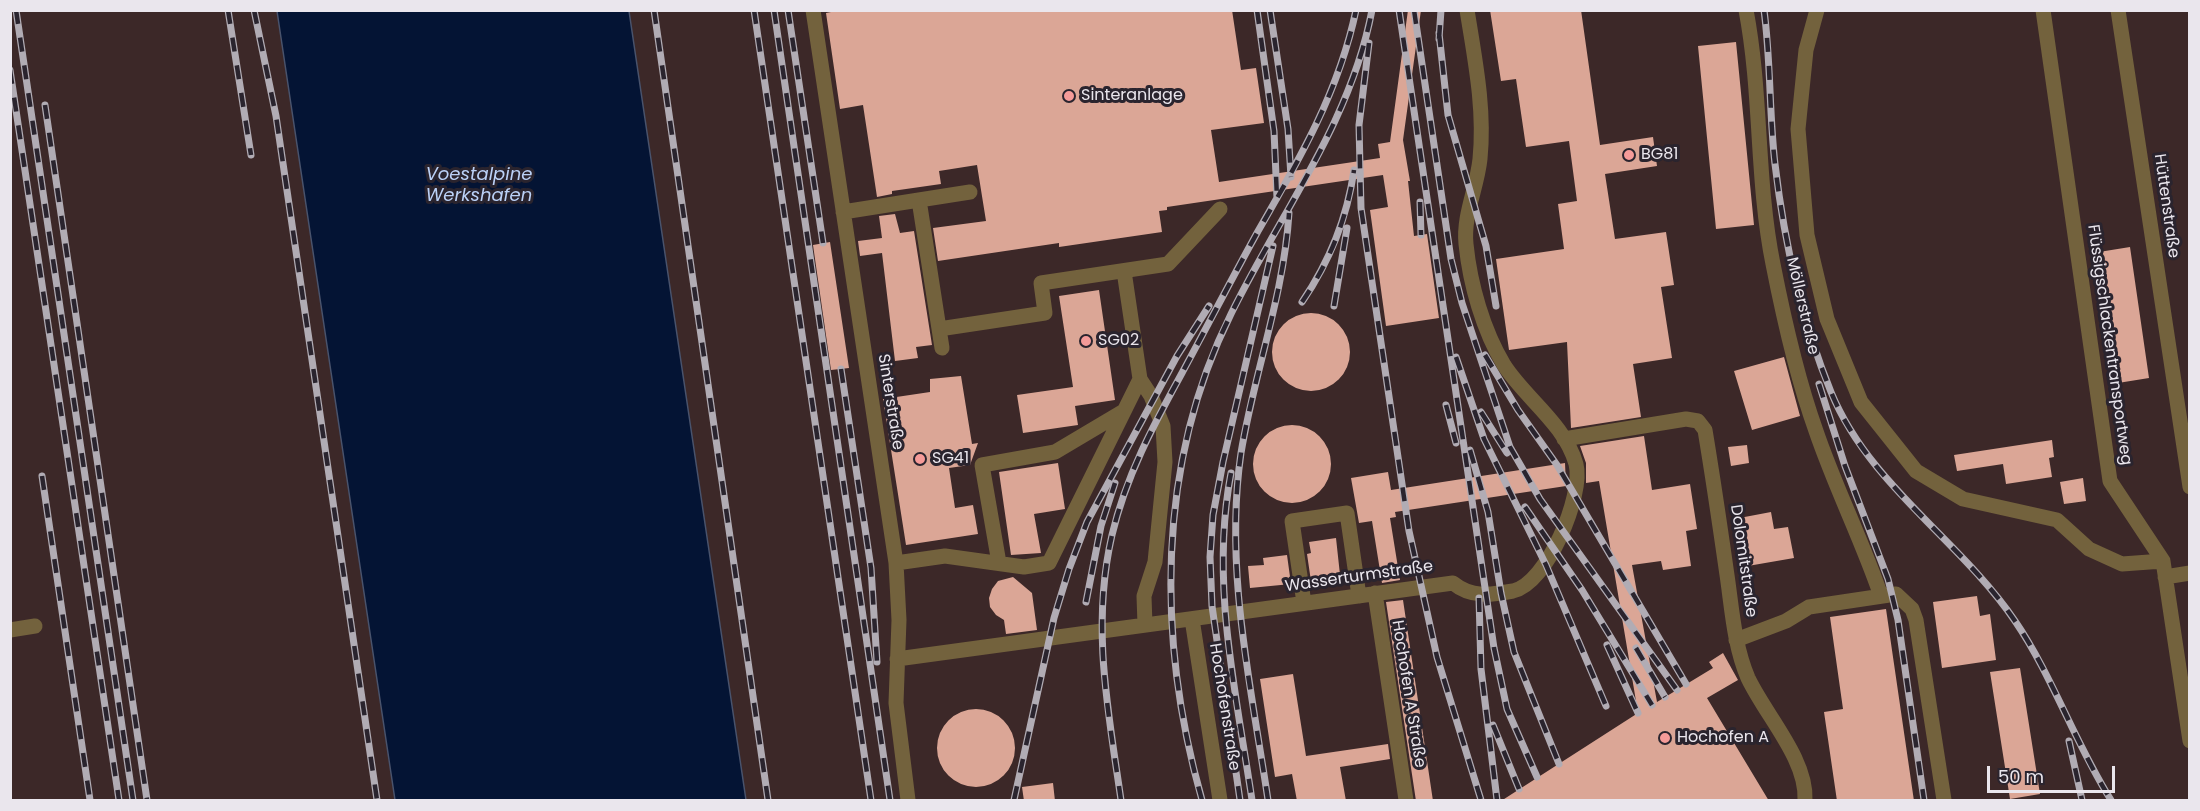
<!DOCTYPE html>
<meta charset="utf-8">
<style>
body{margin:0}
#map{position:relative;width:2200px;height:811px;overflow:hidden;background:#2a242e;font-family:Poppins,sans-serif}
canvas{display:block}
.frame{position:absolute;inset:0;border:12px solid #eae6ed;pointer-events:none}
.scale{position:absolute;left:1987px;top:766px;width:128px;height:27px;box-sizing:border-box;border:3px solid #eae6ed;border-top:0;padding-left:8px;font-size:18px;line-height:21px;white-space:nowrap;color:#eae6ed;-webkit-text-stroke:4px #2a242e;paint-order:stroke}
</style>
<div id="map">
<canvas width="2200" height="811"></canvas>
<div class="frame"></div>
<div class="scale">50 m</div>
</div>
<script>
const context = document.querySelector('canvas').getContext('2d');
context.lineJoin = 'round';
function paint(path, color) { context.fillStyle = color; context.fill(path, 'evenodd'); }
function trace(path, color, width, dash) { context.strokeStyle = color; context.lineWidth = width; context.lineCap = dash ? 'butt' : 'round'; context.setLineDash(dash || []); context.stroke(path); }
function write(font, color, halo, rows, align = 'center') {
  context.font = font + ' Poppins,sans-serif'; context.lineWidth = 6; context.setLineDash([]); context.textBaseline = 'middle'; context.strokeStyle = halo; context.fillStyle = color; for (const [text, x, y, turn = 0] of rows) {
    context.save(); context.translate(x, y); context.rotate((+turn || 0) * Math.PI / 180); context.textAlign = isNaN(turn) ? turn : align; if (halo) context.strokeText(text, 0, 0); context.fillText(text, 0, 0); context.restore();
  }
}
paint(new Path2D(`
 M10,11H2189V800H11Z`), '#3c2828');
const water = new Path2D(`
 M277,11H629L746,800H395Z`);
paint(water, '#041434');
trace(water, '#49536c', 1.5);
paint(new Path2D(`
 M841,10H1232L1241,70L1256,68L1264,123L1211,130L1219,182L1380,158L1378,144L1390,142L1408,10H1421L1403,140L1410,181H1408L1414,236L1427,234L1439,318L1386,326L1370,210L1388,207L1383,175L1167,207V210L1159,211L1162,232L1059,247V243L938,261L933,228L986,221L977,165L939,171L941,184L892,191V194L877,197L863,105L840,109L826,13Z
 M1490,10H1581L1600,145L1653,137L1657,166L1605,174L1615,239L1666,232L1674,285L1661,287L1672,358L1633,364L1641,417L1571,428L1567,342L1509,350L1496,259L1564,249L1558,204L1577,201L1569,141L1526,147L1516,79L1501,81Z
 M1736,42L1754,225L1716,229L1698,46Z
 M895,214L900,233L914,231L932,345L916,347L918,358L895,361L882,253L860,256L858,241L882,238L879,216Z
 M830,242L849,368L831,370L813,245Z
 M2130,247L2149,378L2118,383L2099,252Z
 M1099,290L1115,400L1075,406L1078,425L1023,433L1017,395L1073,387L1059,296Z
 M1272 352a39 39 0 1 1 78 0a39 39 0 1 1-78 0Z
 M1784,357L1800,416L1752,430L1734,371Z
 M961,376L972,444L978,443L970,465L949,468L955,508L973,505L978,534L906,545L883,399L930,392V379Z
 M1253 464a39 39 0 1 1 78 0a39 39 0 1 1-78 0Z
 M1644,436L1652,490L1690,484L1697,529L1686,531L1691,566L1663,570L1661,561L1632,565L1657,702L1713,668L1709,662L1723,653L1738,680L1707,698L1769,801H1501L1638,713L1599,481L1586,483V463L1580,446Z
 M2052,440L2054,457L2049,458L2052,477L2006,484L2003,464L1957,471L1954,455Z
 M1747,445L1749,463L1731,466L1728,447Z
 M1058,463L1065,509L1034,514L1041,553L1011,555L999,472Z
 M1565,463L1566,486L1395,512L1396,517L1390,518L1400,580L1382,583L1372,521L1359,523L1351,478L1388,472L1391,490Z
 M2083,478L2086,501L2064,504L2060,482Z
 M1771,512L1774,529L1788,527L1794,558L1742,567L1734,519Z
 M1336,538L1341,584L1312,588L1307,554L1311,553L1309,542Z
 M1287,555L1291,584L1250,588L1248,566L1264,565L1263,558Z
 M1013,577L1032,593L1037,630L1006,634L1004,620L996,615L990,607L989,598L992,589L998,581Z
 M1977,596L1980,616L1990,614L1996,660L1942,668L1933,602Z
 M1403,600L1433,801H1416L1386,602Z
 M1886,609L1914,801H1837L1824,712L1843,709L1830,617Z
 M2020,668L2040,794L2010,799L1990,672Z
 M1293,674L1306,756L1388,744L1390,759L1340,767L1346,801H1297L1292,774L1275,777L1260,679Z
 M937 748a39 39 0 1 1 78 0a39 39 0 1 1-78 0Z
 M1053,783L1055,801H1024L1022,787Z`), '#dba696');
trace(new Path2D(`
 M813,10L896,563L899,620L896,703L908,800
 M1746,10C1762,94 1756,180 1773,264C1784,320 1797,378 1816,431C1835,487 1862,540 1881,596
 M1817,10L1806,50L1798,129L1807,235L1827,319L1861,402L1916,471L1963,499L2057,520L2089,549L2122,564L2163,561
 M2043,10L2110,481L2163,561L2190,741
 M2118,10L2190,487
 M919,200L970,192
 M843,212L919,200L942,348
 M939,329L1045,313L1041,283L1168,264L1220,209
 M1140,379L1151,396L1163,426L1165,462L1155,562L1144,596L1145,625
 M1564,439L1686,419L1698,421L1705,430C1713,478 1720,526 1727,575C1732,609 1734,645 1748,678C1766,716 1807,759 1805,800
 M896,563L945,556L1024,567L1049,563L1140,379L1124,271
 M999,563L982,465L1055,452L1124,411
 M2165,577L2190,573
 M1375,593L1406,800
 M1304,603L1292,521L1347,513L1359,596
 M1192,619L1220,800
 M10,630L35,626
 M1736,640L1786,621L1809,607L1896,594L1912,609L1916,620L1944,800
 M897,659L1453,583C1471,598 1491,595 1513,591C1547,584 1584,495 1576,464C1565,424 1525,398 1504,365C1483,330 1470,284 1466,244C1463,215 1477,188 1480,159C1485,109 1475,60 1467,10`), '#73623d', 15);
const rail = new Path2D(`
 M16,10L133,800
 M228,10L251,155
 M254,10L276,116L377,800
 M654,10L768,800
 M754,10L871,800
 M774,10L890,800
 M788,10L823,243
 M1257,10L1274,131L1277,198
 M1270,10L1288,129L1291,177
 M1399,10L1494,648L1507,709L1537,777
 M1414,10L1451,259L1462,303L1510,447L1540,499L1677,690
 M1764,10C1771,62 1769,113 1775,164C1784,241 1802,321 1831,392C1869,485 1960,540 2015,621C2052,675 2075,743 2111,800
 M1439,33L1448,115L1486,246L1496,306
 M1439,39L1441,10
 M1369,43L1359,125L1361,208L1409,531L1437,657L1481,800
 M10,70L119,800
 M45,105L147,800
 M1420,202L1421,235
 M1302,302C1330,261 1347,219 1354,170
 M1334,306L1347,228
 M1485,355L1518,410L1557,465L1686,684
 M1456,357L1484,439L1546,565L1606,706
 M841,369L871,568L877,662
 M1819,384L1845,466L1888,579L1898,620L1924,800
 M1446,405L1456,443
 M1481,412L1507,453
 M1470,450L1488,512L1501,593L1514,652L1559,764
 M1231,473C1210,583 1236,692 1252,800
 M42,476L90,800
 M1525,507L1582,590L1652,705
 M1479,598L1481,669L1497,800
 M1086,602L1101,526L1115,483
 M1607,645L1638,713
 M1636,648L1665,697
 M1493,725L1519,789
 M2069,741L2082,800
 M1014,800L1054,618L1069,569L1087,522L1177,356L1209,306
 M1121,800C1108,710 1091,626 1112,535C1126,476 1153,426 1182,373C1207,327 1231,280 1257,233C1298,162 1339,92 1356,10
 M1202,800C1157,641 1156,465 1231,314C1280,214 1351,122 1372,10
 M1240,800L1212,606L1210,557L1213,515L1223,462L1273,246
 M1268,800C1251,686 1224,569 1241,453C1254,373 1284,295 1289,213`);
trace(rail, '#b1acb4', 7);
trace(rail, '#2a242e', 4.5, [14]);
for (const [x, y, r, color] of [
 [1069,96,6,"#f59b99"],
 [1629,155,6,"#f59b99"],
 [1086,341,6,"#f59b99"],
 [920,459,6,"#f59b99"],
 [1665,738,6,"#f59b99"]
]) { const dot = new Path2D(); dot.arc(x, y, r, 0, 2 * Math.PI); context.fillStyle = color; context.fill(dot); trace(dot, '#2a242e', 2); }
write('16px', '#eae6ed', '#2a242e', [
 ["Sinteranlage",1081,96],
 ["BG81",1641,155],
 ["SG02",1098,341],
 ["SG41",932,459],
 ["Hochofen A",1677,738]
], 'left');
write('16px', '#eae6ed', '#2a242e', [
 ["Hüttenstraße",2166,206,82],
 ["Möllerstraße",1802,306,77],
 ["Flüssigschlackentransportweg",2109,345,82],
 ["Sinterstraße",890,402,81],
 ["Dolomitstraße",1743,561,82],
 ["Wasserturmstraße",1359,577,-8],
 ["Hochofen A Straße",1408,694,81],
 ["Hochofenstraße",1224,707,81]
]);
write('italic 18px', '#bbd1f7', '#2a242e', [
 ["Voestalpine",479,175],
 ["Werkshafen",479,196]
]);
</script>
